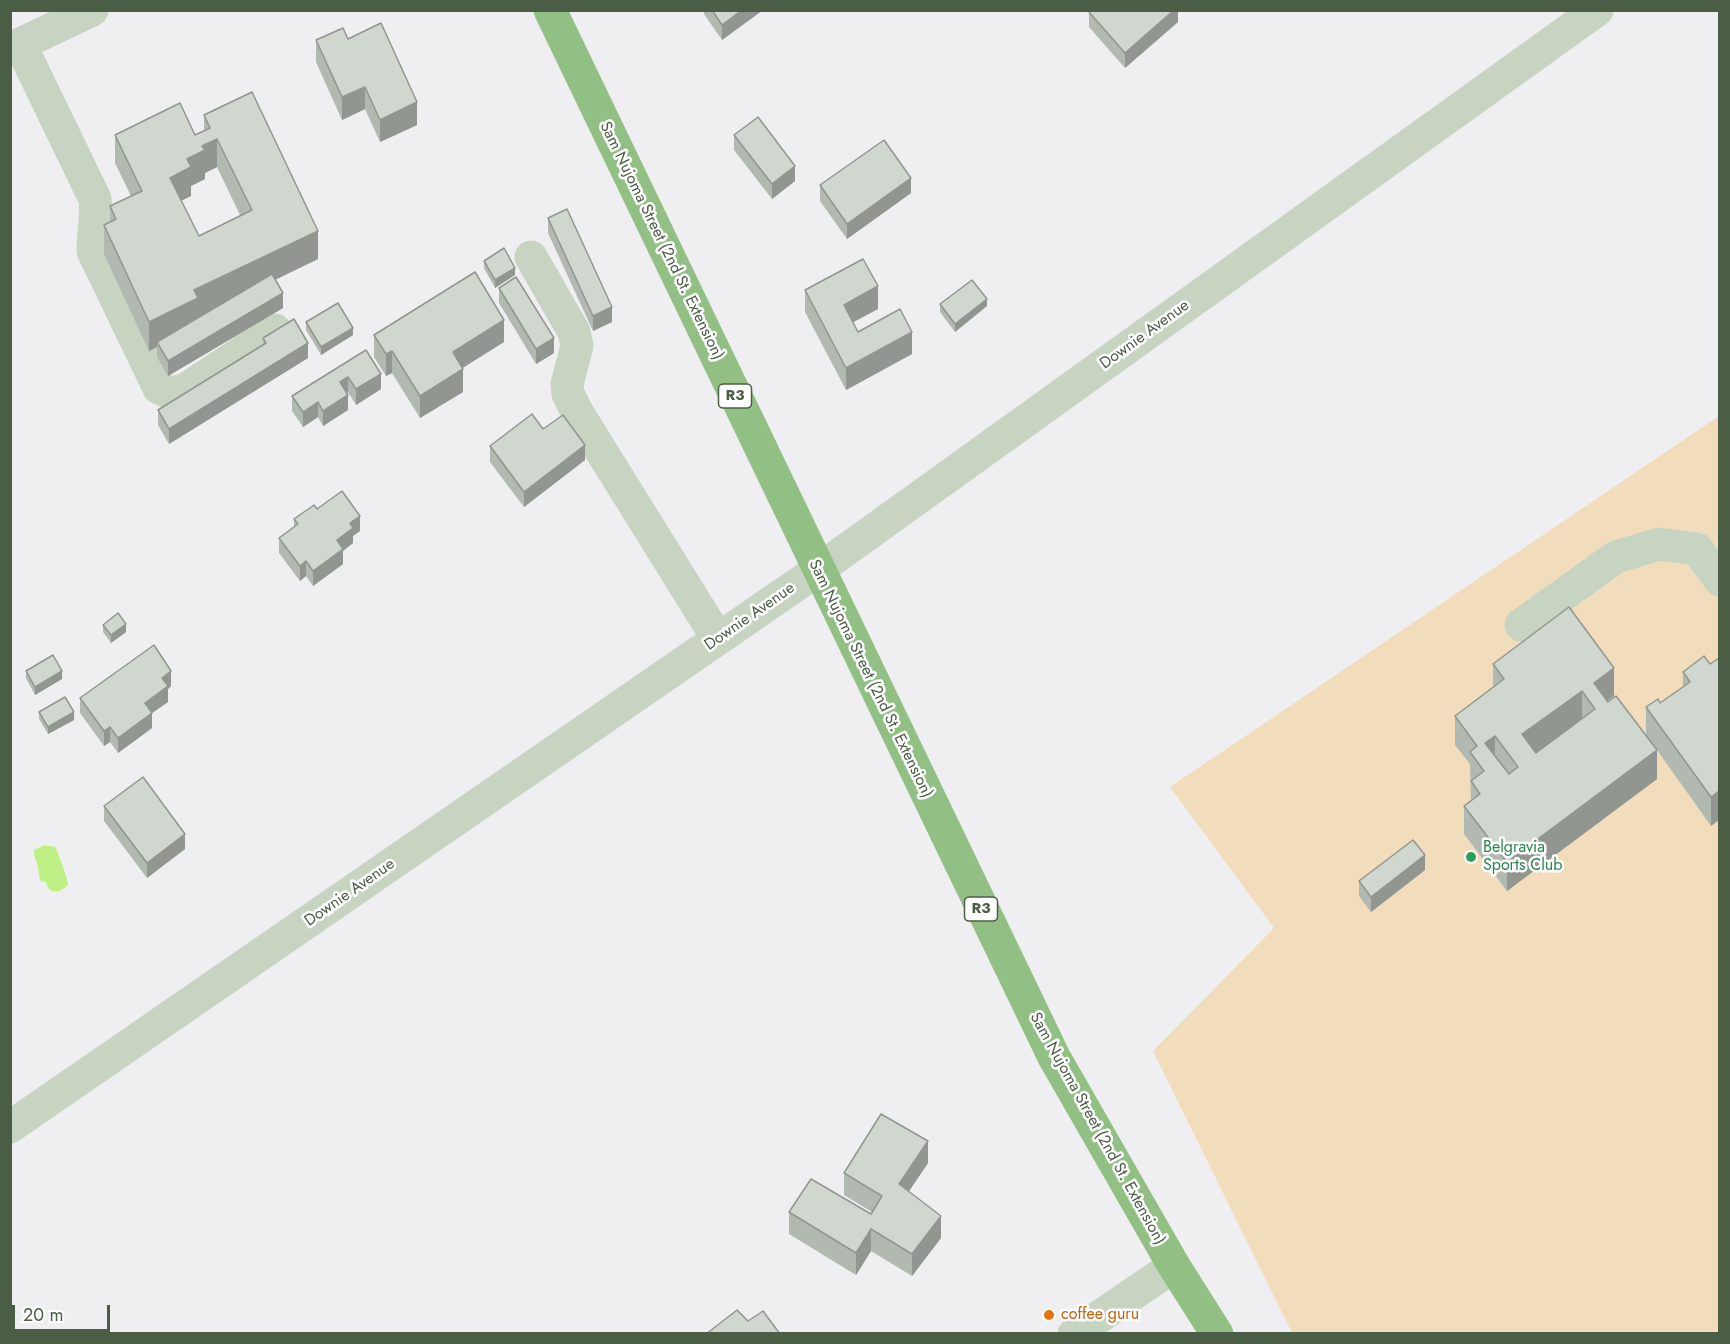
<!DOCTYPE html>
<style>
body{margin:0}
#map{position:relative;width:1730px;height:1344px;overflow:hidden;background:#efeff1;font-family:Jost,sans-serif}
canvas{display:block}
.frame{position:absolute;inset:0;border:12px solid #4c5d46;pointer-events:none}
.scale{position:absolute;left:12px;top:1305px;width:98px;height:27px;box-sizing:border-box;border:3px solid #4c5d46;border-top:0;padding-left:8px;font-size:18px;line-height:21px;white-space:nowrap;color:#4c5d46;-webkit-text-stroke:4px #fff;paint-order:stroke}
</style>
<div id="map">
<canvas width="1730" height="1344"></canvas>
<div class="frame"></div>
<div class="scale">20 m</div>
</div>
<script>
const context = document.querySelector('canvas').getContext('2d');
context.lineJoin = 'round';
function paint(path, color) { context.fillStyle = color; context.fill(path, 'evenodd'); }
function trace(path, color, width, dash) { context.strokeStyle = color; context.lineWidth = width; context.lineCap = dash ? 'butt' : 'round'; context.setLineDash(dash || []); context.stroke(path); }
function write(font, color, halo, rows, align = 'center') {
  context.font = font + ' Jost,sans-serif'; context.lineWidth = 5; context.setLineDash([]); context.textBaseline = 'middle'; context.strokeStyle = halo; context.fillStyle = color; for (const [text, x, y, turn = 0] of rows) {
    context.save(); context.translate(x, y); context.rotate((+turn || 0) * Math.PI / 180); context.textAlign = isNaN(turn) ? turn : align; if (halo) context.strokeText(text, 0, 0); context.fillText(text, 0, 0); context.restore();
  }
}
paint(new Path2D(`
 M1719,416V1333H1292L1153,1051L1274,928L1170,787Z`), '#f1ddbb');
paint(new Path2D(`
 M44,845L55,847C58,852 68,879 68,885C60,893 49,896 46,882L41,881C38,875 39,873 38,867C37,860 34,861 34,850Z`), '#bff086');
trace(new Path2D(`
 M20,44L95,199C97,216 93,233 93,251L159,388L171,393L185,390L275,330
 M10,49L92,10
 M531,257L574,332L577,346L567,384L568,394L577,412L718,639
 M1521,625L1616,557L1659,544L1697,549L1720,580
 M10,1127L818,570L1597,10
 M1074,1334L1174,1266`), '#c7d4c2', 33);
trace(new Path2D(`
 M550,10L1054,1057L1174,1266L1217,1334`), '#92c084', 33);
paint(new Path2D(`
 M704,10H763L722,40L704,14Z
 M1178,10V22L1125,68L1089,27V12Z
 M348,39L417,125L380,142L365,109L342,120L316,62V40Z
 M204,115L318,259L275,280L283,308L168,376L157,357V347L149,351L104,254V225L110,222V206L131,196L115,163V135H195L204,131ZM217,167L240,215L199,236L181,201L191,196V186L205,179V173Z
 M734,135L795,181L772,199L734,150Z
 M820,185L911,193L847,239L820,201Z
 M548,218L612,322L593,331L548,233Z
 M484,261L515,275L495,288L484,268Z
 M499,288L554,353L536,364L499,303Z
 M805,290L878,309L853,322L858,332L912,354L846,390L805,312Z
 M940,304L987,306L955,332L940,312Z
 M306,322L353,335L321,355L306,330Z
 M374,335L504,342L462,368L463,392L420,418L392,373L386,376L374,357Z
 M263,338L308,358L169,444L158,425V410L263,345Z
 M366,350L381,389L356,405L348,392L347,393L348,410L323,426L318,417L303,427L292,411V396Z
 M543,429L585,460L524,507L490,462V446Z
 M317,509L360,531L353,536V543L343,551V564L313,586L306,576L300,581L279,553V538L294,527V519Z
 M103,625L126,632L111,643L103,632Z
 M1719,658L1711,826L1657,750V779L1507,891L1464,834V806L1471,801L1470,764L1455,745V716L1493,687V664L1614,696L1608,701L1646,736V707L1660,703L1683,687V672L1710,664Z
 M26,671L62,679L35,695L26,678Z
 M171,686L168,689V702L152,713V728L118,753L110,742L104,746L80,713V698Z
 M39,712L74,720L48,734L39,719Z
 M104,806L185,849L147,878L104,821Z
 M1425,870L1371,912L1359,896V881Z
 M928,1163L909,1191L941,1238L912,1276L871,1251L856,1275L789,1234V1212L871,1214L872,1212L844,1195V1173Z`), '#b2b9b1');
paint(new Path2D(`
 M742,10H763L722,40V25Z
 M1174,10H1178V22L1125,68V53Z
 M365,87V109L342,120V97Z
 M417,102V125L380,142V120Z
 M217,139V167L205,173V179L191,186V196L170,206V178L187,159L202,146Z
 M795,166V181L772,199V184Z
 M911,178V193L847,239V224Z
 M318,231V259L198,317V327L157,342V347L149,351V322L194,290Z
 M515,268V275L495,288V280Z
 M878,286V309L844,327V305Z
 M283,293V308L168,376V361Z
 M987,299V306L955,332V324Z
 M612,307V322L593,331V316Z
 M504,320V342L453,374V352Z
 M353,328V335L321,355V347Z
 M912,332V354L846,390V368Z
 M554,338V353L536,364V349Z
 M308,343V358L169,444V429Z
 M392,351V373L386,376V354Z
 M463,369V392L420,418V396Z
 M381,374V389L356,405V389Z
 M348,377V392L340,397V382Z
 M348,395V410L323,426V411Z
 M318,402V417L303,427V412Z
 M585,445V460L524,507V492Z
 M360,516V531L353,536V543L343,551V564L313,586V571L350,523Z
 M306,561V576L300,581V566Z
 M126,624V632L111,643V635Z
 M1614,668V696L1595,710L1594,683Z
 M62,671V679L35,695V687Z
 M171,671V686L168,689V702L145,718V703L162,678Z
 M1582,691V719L1522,763V734Z
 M74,712V720L48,734V727Z
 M152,713V728L118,753V738Z
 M110,727V742L104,746V731Z
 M1495,736V765L1485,743Z
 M1657,750V779L1507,891V862Z
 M1719,791V820L1711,826V797Z
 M185,834V849L147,878V863Z
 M1425,855V870L1371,912V897Z
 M928,1141V1163L899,1206V1184Z
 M941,1216V1238L912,1276V1254Z
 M871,1229V1251L856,1275V1253Z`), '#919690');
const building = new Path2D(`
 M712,10H742L722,25Z
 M1091,10H1174L1125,53L1089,12Z
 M381,23L417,102L380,120L365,87L342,97L316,40L343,28L348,39Z
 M252,92L318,231L194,290L198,298L149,322L104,225L116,219L110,206L142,191L115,135L180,103L195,135L210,128L204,115ZM217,139L252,210L199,236L170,178L191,167L187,159L205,150L202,146Z
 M758,117L795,166L772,184L734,135Z
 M884,140L911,178L847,224L820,185Z
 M567,209L612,307L593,316L548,218Z
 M504,248L515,268L495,280L484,261Z
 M863,259L878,286L844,305L858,332L900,309L912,332L846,368L805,290Z
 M475,272L504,320L453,352L463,369L420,396L392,351L386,354L374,335Z
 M272,274L283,293L168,361L157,342Z
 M516,277L554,338L536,349L499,288Z
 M972,280L987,299L955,324L940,304Z
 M338,303L353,328L321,347L306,322Z
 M294,319L308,343L169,429L158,410L266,343L263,338Z
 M366,350L381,374L356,389L348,377L340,382L348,395L323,411L318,402L303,412L292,396Z
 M532,414L543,429L563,415L585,445L524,492L490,446Z
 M342,491L360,516L350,523L353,528L337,540L343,549L313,571L306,561L300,566L279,538L298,524L294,519L314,505L317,509Z
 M1569,607L1614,668L1594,683L1608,702L1616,696L1657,750L1507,862L1464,806L1480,794L1471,781L1484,771L1470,752L1477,746L1455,716L1504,679L1493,664ZM1582,691L1595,709L1536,753L1522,734ZM1495,736L1518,767L1509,774L1485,743Z
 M118,613L126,624L111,635L103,625Z
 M154,645L171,671L162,678L168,686L145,703L152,713L118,738L110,727L104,731L80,698Z
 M53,655L62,671L35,687L26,671Z
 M1704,656L1710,664L1719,658V791L1711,797L1646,707L1658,699L1660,703L1690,682L1683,672Z
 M65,697L74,712L48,727L39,712Z
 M143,777L185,834L147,863L104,806Z
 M1413,840L1425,855L1371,897L1359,881Z
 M881,1114L928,1141L899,1184L941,1216L912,1254L871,1229L856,1253L789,1212L811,1179L871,1214L882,1196L844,1173Z
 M737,1310L748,1321L763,1311L780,1334H706Z`);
paint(building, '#cfd7ce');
trace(building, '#919690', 1.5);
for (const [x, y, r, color] of [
 [1471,857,6,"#2e9e5b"],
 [1049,1315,6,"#e8710a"]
]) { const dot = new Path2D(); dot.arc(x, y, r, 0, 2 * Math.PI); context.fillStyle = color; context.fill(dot); trace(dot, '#fff', 2); }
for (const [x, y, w] of [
 [735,396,33],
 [981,909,33]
]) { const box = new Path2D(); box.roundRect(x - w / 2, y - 12, w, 24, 4.5); context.fillStyle = '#fff'; context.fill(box); trace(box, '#4c5d46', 1.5); }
write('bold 15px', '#4c5d46', null, [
 ["R3",735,396],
 ["R3",981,909]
]);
write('16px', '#4c5d46', '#fff', [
 ["Sam Nujoma Street (2nd St. Extension)",661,241,64],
 ["Downie Avenue",1145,335,-36],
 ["Downie Avenue",750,617,-35],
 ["Sam Nujoma Street (2nd St. Extension)",870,679,64],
 ["Downie Avenue",350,893,-35],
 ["Sam Nujoma Street (2nd St. Extension)",1097,1129,61]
]);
write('16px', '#27864d', '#fff', [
 ["Belgravia",1483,848],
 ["Sports Club",1483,866]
], 'left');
write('16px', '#c56008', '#fff', [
 ["coffee guru",1061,1315]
], 'left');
</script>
